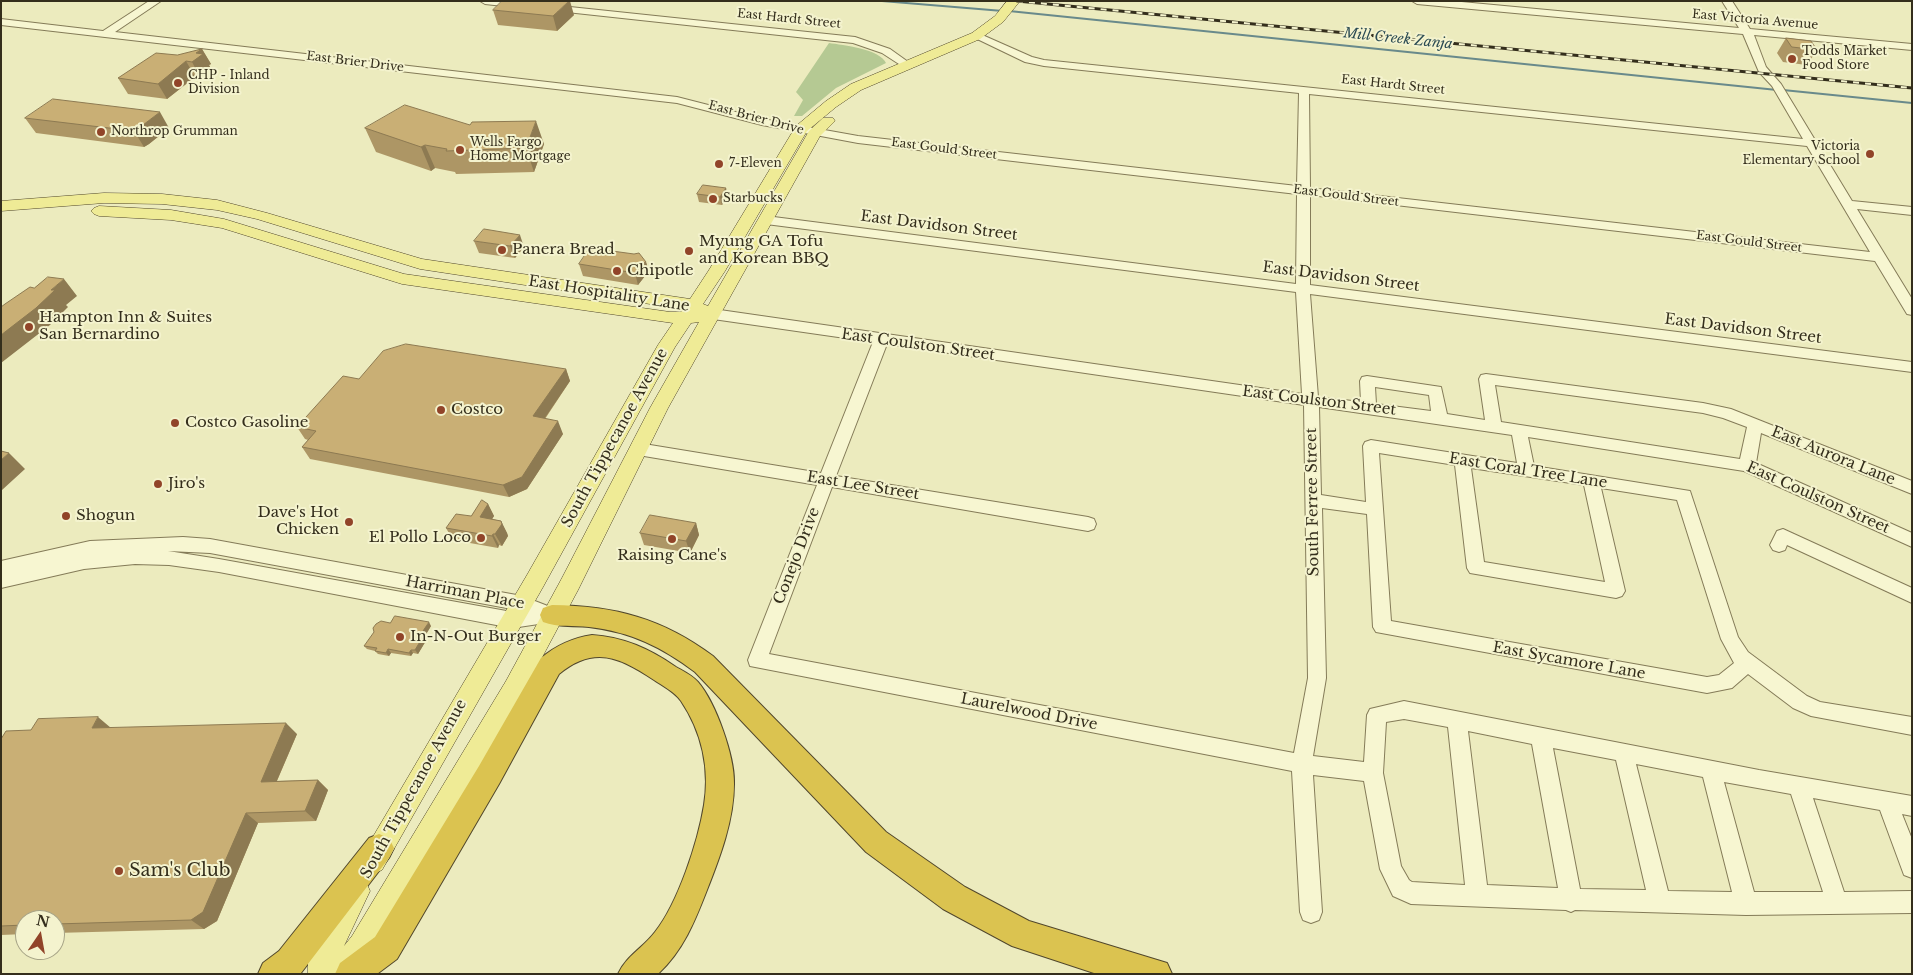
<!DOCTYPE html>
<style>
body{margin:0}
#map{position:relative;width:1913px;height:975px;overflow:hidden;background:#ecebbe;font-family:"Libre Baskerville",serif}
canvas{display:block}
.frame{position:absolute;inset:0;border:2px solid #342e1c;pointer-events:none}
.north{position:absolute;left:15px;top:910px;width:50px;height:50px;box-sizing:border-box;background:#f4f3ce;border:1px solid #a7a487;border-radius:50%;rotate:12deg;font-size:14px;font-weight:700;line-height:20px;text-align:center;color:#342e1c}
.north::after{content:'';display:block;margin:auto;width:18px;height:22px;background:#914429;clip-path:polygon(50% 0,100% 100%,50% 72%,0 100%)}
</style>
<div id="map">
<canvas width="1913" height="975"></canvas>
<div class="frame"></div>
<div class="north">N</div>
</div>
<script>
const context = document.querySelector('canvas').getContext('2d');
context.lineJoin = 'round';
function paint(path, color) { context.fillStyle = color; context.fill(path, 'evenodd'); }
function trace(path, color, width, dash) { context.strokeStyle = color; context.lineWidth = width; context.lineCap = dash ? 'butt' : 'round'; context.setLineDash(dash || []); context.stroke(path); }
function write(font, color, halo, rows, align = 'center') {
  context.font = font + ' "Libre Baskerville",serif'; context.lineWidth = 4; context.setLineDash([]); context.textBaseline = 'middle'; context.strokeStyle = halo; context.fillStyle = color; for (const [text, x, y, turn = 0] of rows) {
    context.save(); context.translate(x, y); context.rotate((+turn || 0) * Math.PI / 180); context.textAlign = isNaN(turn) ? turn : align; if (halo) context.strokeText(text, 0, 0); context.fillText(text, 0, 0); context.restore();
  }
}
paint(new Path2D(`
 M829,43C843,45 880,49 886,63L836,88L802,116H794L803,100L796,92Z`), '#b5c993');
trace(new Path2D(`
 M882,1L1003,11
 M1009,11L1777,90
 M1783,90L1912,103`), '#698a8b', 2);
const minor = new Path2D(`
 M149,1H161L115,32L677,97L763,119L858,136L1297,186L1299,93L1044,66L1025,62L971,36L972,34H980L1032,57L1044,60L1803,139L1772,86L1759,72L1743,34L1417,4L1412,1H1451L1739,28L1722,1H1732L1750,29L1912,44V50L1754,35L1766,67L1781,84L1852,201L1912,207V215L1857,209L1912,299V315L1907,314L1875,261L1310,195V285L1912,362V372L1310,294L1318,397L1361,402L1360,381L1362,377L1367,376L1441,387L1447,414L1485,420L1479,379L1481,375L1486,374L1703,403L1731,409L1912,481V494L1761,433L1756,463L1912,533V547L1744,471L1528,437L1534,466L1690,491L1738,637L1748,652L1807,696L1820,702L1912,717V735L1811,716L1793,708L1748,674L1732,688L1707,693L1376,632L1373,627L1367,514L1322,508L1326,678L1313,756L1364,762L1367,715L1370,709L1404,701L1759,770L1912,796V816L1902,814L1912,839V878L1904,875L1880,810L1813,798L1844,892L1912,891V913L1746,915L1575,910L1571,912L1566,910L1411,904L1393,896L1380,869L1364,781L1313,775L1322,912L1319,920L1311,923L1303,920L1300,912L1292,771L750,666L748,660L817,485L638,455L632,453L630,449L632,445L638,443L821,473L873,342L713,319L708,317L706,314L708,311L713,309L1302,394L1296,292L766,224L762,223L760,220L762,217L766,216L1296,284L1297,194L858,143L762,125L677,103L1,25V19L103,31ZM1309,94L1807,146L1870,252L1310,188ZM887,344L1304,405L1308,678L1294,753L769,654L832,487L1088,531L1094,529L1096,524L1094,519L1088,517L836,476ZM1495,385L1703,413L1723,418L1747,427L1740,459L1501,422ZM1375,387L1429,395L1431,411L1376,404ZM1319,407L1512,435L1517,463L1371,440L1365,442L1363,446L1366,502L1321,495ZM1379,453L1455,465L1467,568L1470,573L1616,598L1622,596L1625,591L1601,488L1677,500L1721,639L1734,663L1719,675L1707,677L1391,621ZM1471,468L1584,485L1605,582L1484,562ZM1404,719L1448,727L1465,885L1412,882L1409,880L1401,866L1383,773L1386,722ZM1468,731L1532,744L1558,888L1487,885ZM1553,748L1616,760L1646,890L1580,889ZM1636,764L1703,777L1732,892L1668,891ZM1724,782L1791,794L1823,892H1754Z
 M480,1L525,3L527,5L522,8L485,4Z
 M551,5L855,37L890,49L911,64L910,66H902L882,53L853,43L548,10V6Z
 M1783,529L1912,588V603L1787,545L1785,550L1779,552L1773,550L1770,545L1777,531Z
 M183,537L210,539L522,596L558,610L561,615L558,620L552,622L512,628L219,572L169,565L135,564L84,569L1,588V561L90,541ZM168,551L210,553L523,611L512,612L219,559Z`);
const major = new Path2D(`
 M1007,1H1020L1003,22L980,39L861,90L836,107L807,131L725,271L703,304L708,306L809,131L823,118H833L835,121L820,136L668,408L578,590L522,695L372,956L356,974H308V960L312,950L348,882L357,878L366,882L370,891L344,946L352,936L506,681L562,578L650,408L699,322L691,323L675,347L543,587L382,870L373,874L364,870L360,861L364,852L527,575L658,345L673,323L402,284L222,228L171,220L99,216L94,214L91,211L94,208L99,206L171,210L224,219L404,274L670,312H681L683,309L420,269L257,219L217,210L162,204L104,203L1,211V201L104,193L162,194L217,200L267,213L422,259L690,299L709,270L796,126L826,101L851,84L972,33L995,16Z`);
const highway = new Path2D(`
 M552,605C615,606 662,618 713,656L886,832L965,887L1029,921L1167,963L1172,974H1097L1012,946L943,909L866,852L695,672C662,647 631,632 589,627C574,625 558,628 543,622L540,615L543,608Z
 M592,635C624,637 650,649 676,667C683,671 692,675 698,682C716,703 735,757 734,784C734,820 720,857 707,890C695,921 683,951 658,974H618C626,956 644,947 655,932C678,903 698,842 704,805C710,769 702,732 681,701C675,692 663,686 654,680C620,657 594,645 559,674L499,784L397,959L377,974H335L340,963L375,937L479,766L541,658C557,645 572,638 592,635Z
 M379,834L389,838L394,848L389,858L301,973L258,974L263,963L279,951L369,838Z`);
trace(minor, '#847b58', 2);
trace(major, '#51472c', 1);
trace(highway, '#51472c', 2);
paint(minor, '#f7f6d1');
paint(major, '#efeb96');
paint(highway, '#dbc350');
const rail = new Path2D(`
 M1017,1L1912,88`);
trace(rail, '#342e1c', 3);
trace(rail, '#f4f3ce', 2, [6]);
paint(new Path2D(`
 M493,10L574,15L557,31L498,25Z
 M1786,38L1817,50L1807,65L1783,62L1777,53Z
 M202,49L211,64L209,65L211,69L200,77H195L167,99L128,94L118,78Z
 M25,118L169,128L149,144L144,147L36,133Z
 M470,125L544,144L534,172L456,174L455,172L435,168L431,171L376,152L365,128Z
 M726,188L727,196L722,205L699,202L697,194Z
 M474,241L524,247L515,258L479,253Z
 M646,262L650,275L645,276L638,285L583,276L579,264Z
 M566,369L570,381L545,419L563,434L527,489L509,497L310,459L302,447L308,440L305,439L297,427L359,379Z
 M488,504L494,516L492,519L501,521L507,533L508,536L502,546L499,545L498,548L453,540L446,528L471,516Z
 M696,523L699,535L690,553L644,545L640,533Z
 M390,623L431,626L425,636L427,639L418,654L413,653L411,656L391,653L389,656L378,654L375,651L367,649L364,646Z
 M111,728L297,734L277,781L318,780L328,790L316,821L258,823L217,921L204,929L55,933V920H25V934L1,935V739Z`), '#ad9665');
paint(new Path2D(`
 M569,1H570L574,15L557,31L553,16Z
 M202,49L211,64L209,65L211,69L200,77L192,62L196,53Z
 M186,61L195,77L167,99L158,84Z
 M160,112L169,128L149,144L144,147L134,131Z
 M536,121L544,144L534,172L526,148Z
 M425,145L435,168L431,171L421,147Z
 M726,188L727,196L722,205L720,197Z
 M520,235L524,247L515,258L510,246Z
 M646,262L650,275L645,276L638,285L635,273L641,264Z
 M64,279L77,296L66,305L68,307L50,325L1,363V335L51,290Z
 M566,369L570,381L538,428L533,416Z
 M558,421L563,434L527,489L509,497L503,485Z
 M9,453L25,469L2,490L1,460Z
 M488,504L494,516L486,529L480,517Z
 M501,521L507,533L508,536L502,546L495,534Z
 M696,523L699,535L690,553L686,541Z
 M493,534L499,545L498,548L492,536Z
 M429,622L431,626L425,636L427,639L418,654L415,650L421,634Z
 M388,649L391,653L389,656L386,653Z
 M411,650L413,653L411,656L409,653Z
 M98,717L111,728H92Z
 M286,723L297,734L272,792L261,782Z
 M318,780L328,790L316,821L305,811Z
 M246,813L258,823L217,921L204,929L191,920Z`), '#8d7a52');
const building = new Path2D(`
 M502,1H569L553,16L493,10Z
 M1786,38L1811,41L1817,50L1792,47Z
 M202,49L196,53L203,54L192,62L186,61L158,84L118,78L156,53L177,55Z
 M53,99L160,112L139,128L134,131L25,118Z
 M405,105L470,125L472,122L536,121L526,148L446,151L447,149L425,145L421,147L365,128Z
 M703,185L726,188L720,197L697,194Z
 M484,229L520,235L510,246L474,241Z
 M590,248L634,254L639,253L646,262L641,264L635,273L579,264Z
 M48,277L64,279L51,290H55L36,308L1,335V307L5,304L30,287L34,288Z
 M406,344L566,369L533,416L558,421L522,477L503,485L302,447L316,431L297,427L343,376L359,379L383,351Z
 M1,451L9,453L1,460Z
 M482,500L488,504L480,517L501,521L502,524L495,534H493L492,536L446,528L456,514L471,516Z
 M650,515L696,523L686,541L640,533Z
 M395,616L429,622L421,634L424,635L415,650H411L409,653L388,649L386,653L375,651L377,648L364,646L374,632L373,628L376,624L381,621L390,623Z
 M98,717L92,728L286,723L261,782L318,780L305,811L246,813L203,912L191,920L55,924V920H25V925L1,926V739L6,731L31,730L38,719Z`);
paint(building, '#c9af75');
trace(building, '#8d7a52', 1);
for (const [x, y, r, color] of [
 [1792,59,5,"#914429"],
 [178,83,5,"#914429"],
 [101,132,5,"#914429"],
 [460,150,5,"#914429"],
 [1870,154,5,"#914429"],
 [719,164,5,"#914429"],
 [713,199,5,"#914429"],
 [502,250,5,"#914429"],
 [689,251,5,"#914429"],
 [617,271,5,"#914429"],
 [29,327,5,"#914429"],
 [441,410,5,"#914429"],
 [175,423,5,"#914429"],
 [158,484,5,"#914429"],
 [66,516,5,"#914429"],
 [349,522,5,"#914429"],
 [481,538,5,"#914429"],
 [672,539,5,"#914429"],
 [400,637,5,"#914429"],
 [119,871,5,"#914429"]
]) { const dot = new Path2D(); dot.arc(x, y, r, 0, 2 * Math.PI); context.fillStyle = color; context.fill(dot); trace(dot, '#f4f3ce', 2); }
write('12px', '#342e1c', '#f4f3ce', [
 ["East Hardt Street",789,19,6],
 ["East Victoria Avenue",1755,20,5],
 ["East Brier Drive",355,62,7],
 ["East Hardt Street",1393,85,6],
 ["East Brier Drive",756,118,15],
 ["East Gould Street",944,149,7],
 ["East Gould Street",1346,196,7],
 ["East Gould Street",1749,242,7]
]);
write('12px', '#342e1c', '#f4f3ce', [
 ["Todds Market",1802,52],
 ["Food Store",1802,66],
 ["CHP - Inland",188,76],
 ["Division",188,90],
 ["Northrop Grumman",111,132],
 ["Wells Fargo",470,143],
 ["Home Mortgage",470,157],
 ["Victoria",1860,147,"right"],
 ["Elementary School",1860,161,"right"],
 ["7-Eleven",729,164],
 ["Starbucks",723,199]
], 'left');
write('italic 14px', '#2b4b53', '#f4f3ce', [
 ["Mill Creek Zanja",1398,39,6]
]);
write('15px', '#342e1c', '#f4f3ce', [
 ["East Davidson Street",939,226,7],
 ["East Davidson Street",1341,277,7],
 ["East Hospitality Lane",609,294,9],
 ["East Davidson Street",1743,329,7],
 ["East Coulston Street",918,345,8],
 ["East Coulston Street",1319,401,7],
 ["South Tippecanoe Avenue",615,438,-61],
 ["East Aurora Lane",1833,456,22],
 ["East Coral Tree Lane",1528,471,9],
 ["East Lee Street",863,486,9],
 ["East Coulston Street",1818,498,24],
 ["South Ferree Street",1313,502,-91],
 ["Conejo Drive",797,556,-69],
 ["Harriman Place",465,593,11],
 ["East Sycamore Lane",1569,661,10],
 ["Laurelwood Drive",1029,712,11],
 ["South Tippecanoe Avenue",414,789,-61]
]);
write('15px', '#342e1c', '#f4f3ce', [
 ["Myung GA Tofu",699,242],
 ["and Korean BBQ",699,259],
 ["Panera Bread",512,250],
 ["Chipotle",627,271],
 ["Hampton Inn & Suites",39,318],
 ["San Bernardino",39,335],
 ["Costco",451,410],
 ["Costco Gasoline",185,423],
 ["Jiro's",168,484],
 ["Dave's Hot",339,513,"right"],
 ["Chicken",339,530,"right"],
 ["Shogun",76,516],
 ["El Pollo Loco",471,538,"right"],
 ["Raising Cane's",672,556,"center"],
 ["In-N-Out Burger",410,637]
], 'left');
write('18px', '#342e1c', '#f4f3ce', [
 ["Sam's Club",129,871]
], 'left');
</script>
